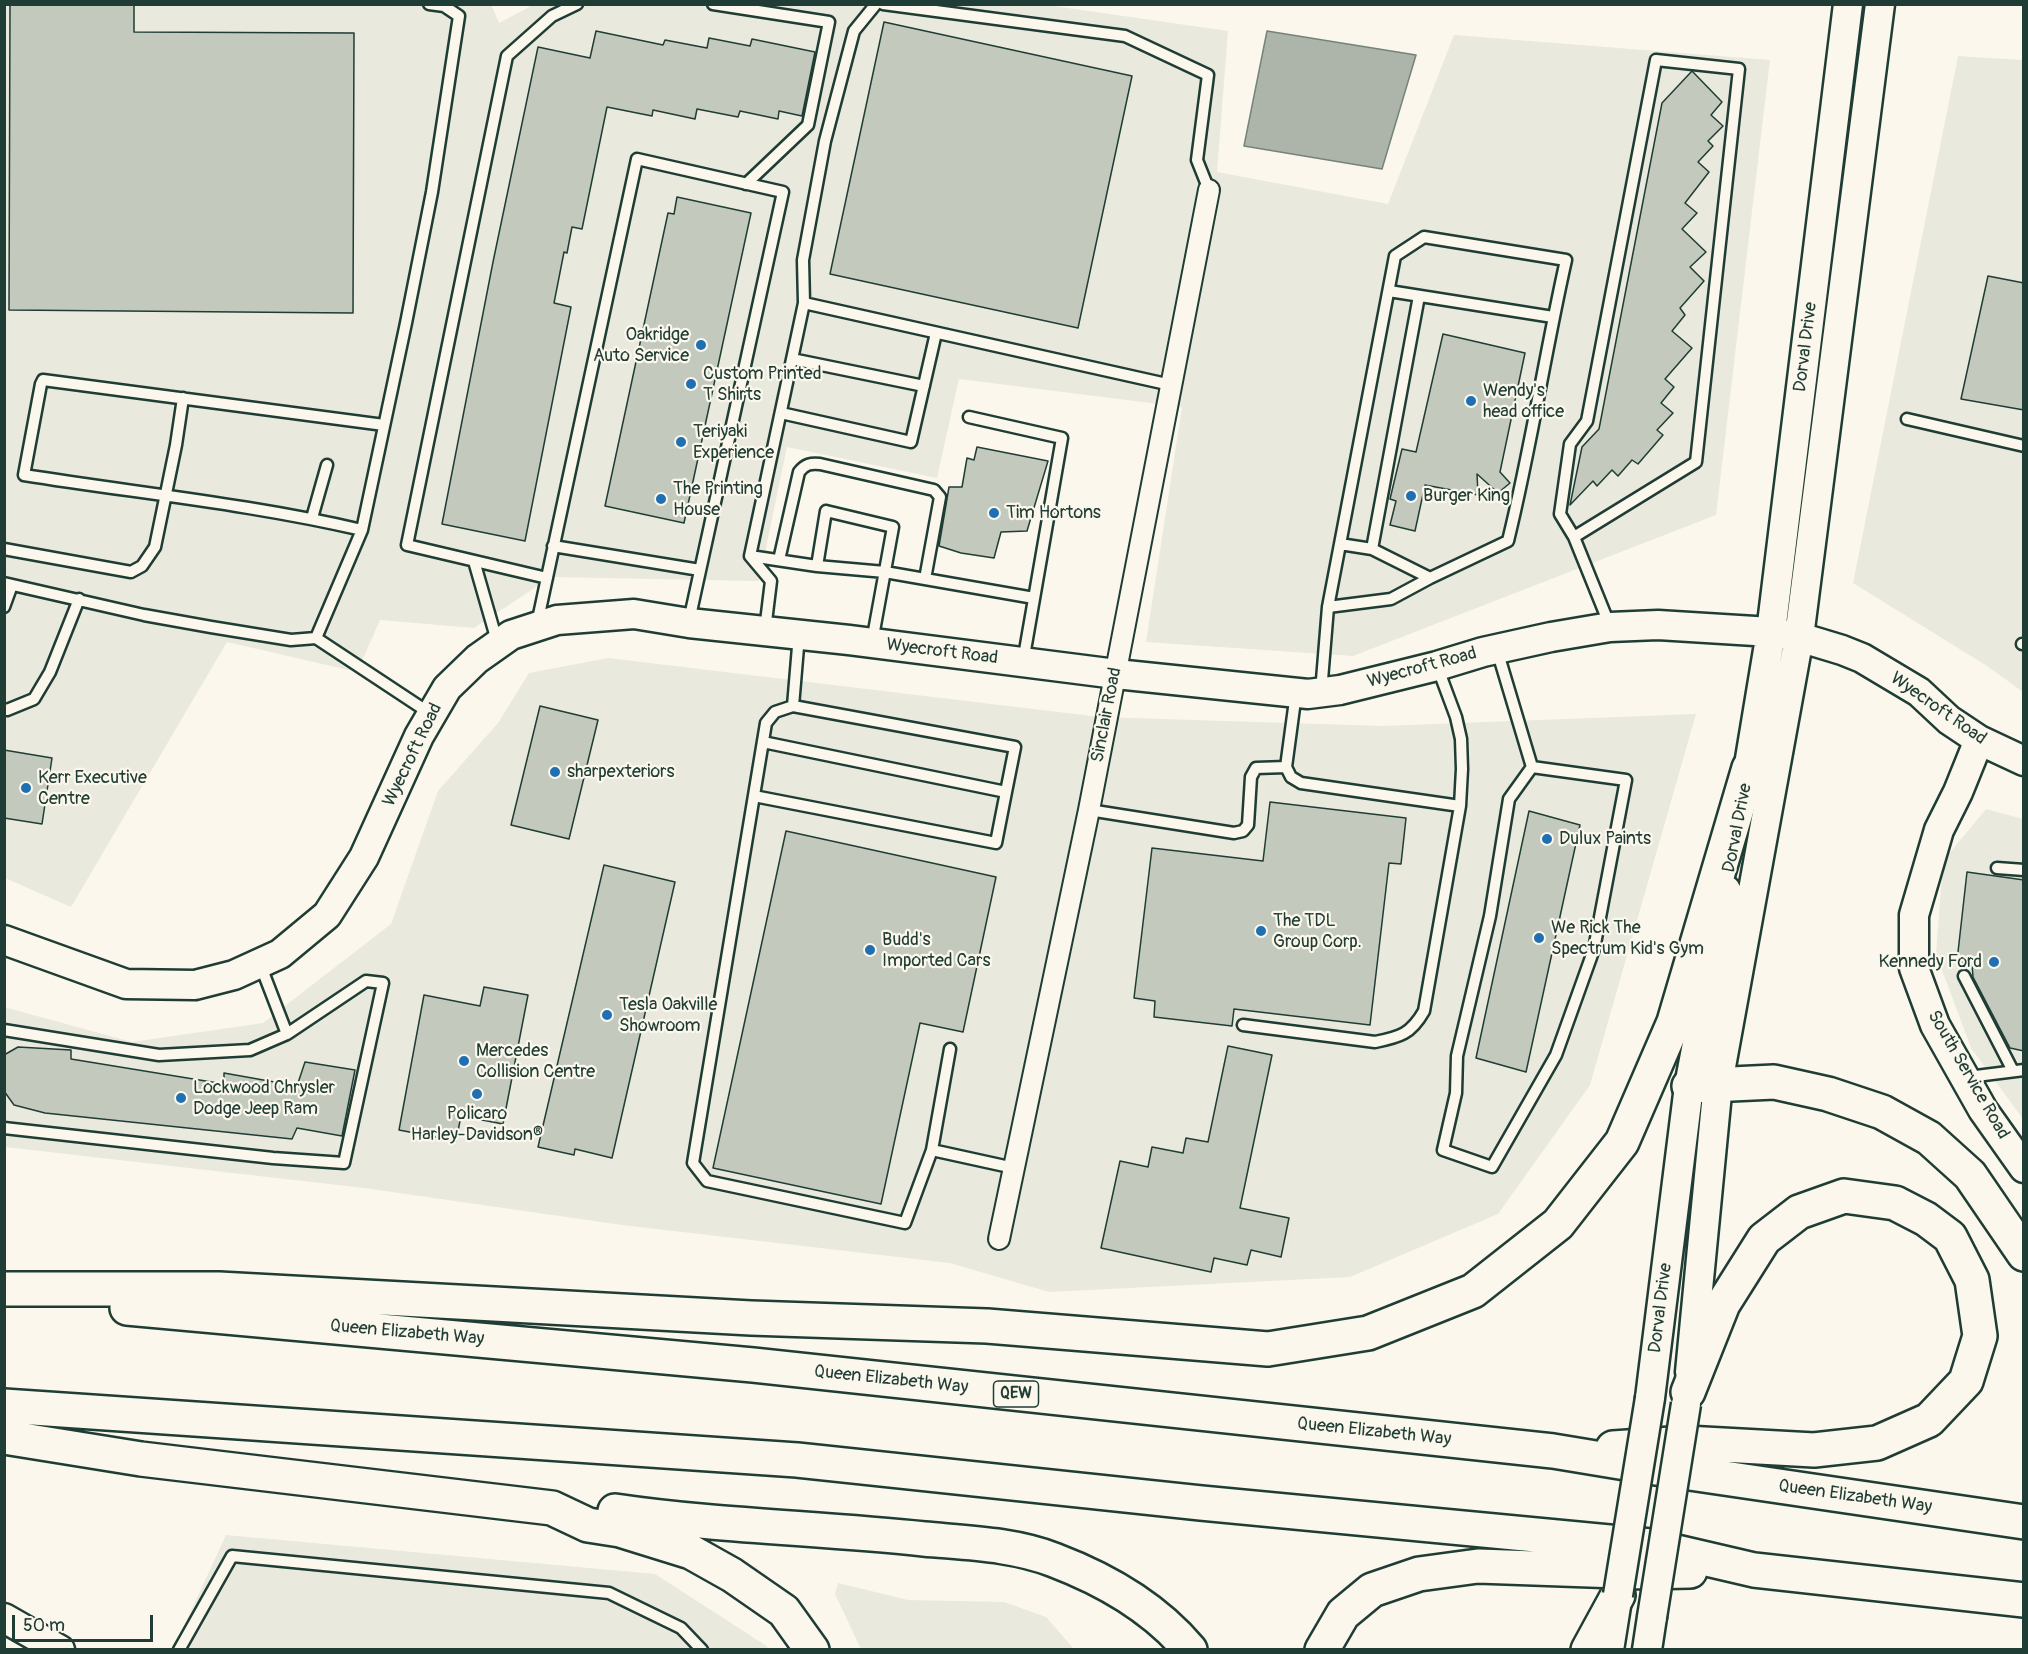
<!DOCTYPE html>
<meta charset="utf-8">
<style>
body{margin:0}
#map{position:relative;width:2028px;height:1654px;overflow:hidden;background:#fbf7ec;font-family:Pangolin,sans-serif}
canvas{display:block}
.frame{position:absolute;inset:0;border:6px solid #1f3d34;pointer-events:none}
.scale{position:absolute;left:12px;top:1615px;width:141px;height:27px;box-sizing:border-box;border:3px solid #1f3d34;border-top:0;padding-left:8px;font-size:18px;line-height:21px;white-space:nowrap;color:#1f3d34;-webkit-text-stroke:4px #fbf7ec;paint-order:stroke}
</style>
<div id="map">
<canvas width="2028" height="1654"></canvas>
<div class="frame"></div>
<div class="scale">50 m</div>
</div>
<script>
const context = document.querySelector('canvas').getContext('2d');
context.lineJoin = 'round';
function paint(path, color) { context.fillStyle = color; context.fill(path, 'evenodd'); }
function trace(path, color, width, dash) { context.strokeStyle = color; context.lineWidth = width; context.lineCap = dash ? 'butt' : 'round'; context.setLineDash(dash || []); context.stroke(path); }
function write(font, color, halo, rows, align = 'center') {
  context.font = font + ' Pangolin,sans-serif'; context.lineWidth = 4.5; context.setLineDash([]); context.textBaseline = 'middle'; context.strokeStyle = halo; context.fillStyle = color; for (const [text, x, y, turn = 0] of rows) {
    context.save(); context.translate(x, y); context.rotate((+turn || 0) * Math.PI / 180); context.textAlign = isNaN(turn) ? turn : align; if (halo) context.strokeText(text, 0, 0); context.fillText(text, 0, 0); context.restore();
  }
}
paint(new Path2D(`
 M491,4L499,23L535,4L1047,5L1228,31L1217,172L1388,204L1454,35L1770,60L1716,515L1353,656L1146,642L1182,407L959,379L937,478L787,447L759,581L551,577L474,628L380,620L357,672L227,642L71,907L5,878V5Z
 M1958,56L2023,60V692L1987,666L1853,583Z
 M608,658L1100,717L1382,726L1696,714L1590,1085L1498,1214L1350,1277L1049,1292L950,1263L622,1225L364,1188L5,1147L4,1007L132,1042L263,1023L391,924L438,791L498,723L529,673Z
 M1986,809L2023,819V1119L1971,1048L1936,954L1943,861Z
 M226,1535L655,1574L765,1645L769,1649L173,1650Z
 M838,1583L908,1600L1004,1602L1046,1617L1074,1649H861L835,1594Z`), '#eae9de');
const water = new Path2D(`
 M1267,31L1416,55L1382,169L1244,146Z`);
paint(water, '#adb4aa');
trace(water, '#74847b', 1.5);
const building = new Path2D(`
 M10,4H134V32L354,33L353,313L9,310Z
 M884,22L1132,76L1078,328L830,274Z
 M596,31L663,45L665,40L707,48L709,38L750,46L752,39L815,52L802,116L779,111L778,119L740,111L738,117L697,109L695,119L653,110L652,116L607,107L582,229L572,227L567,253L564,252L554,303L571,307L525,541L442,524L493,262L538,47L590,58Z
 M1692,71L1722,102L1711,115L1723,126L1708,141L1713,146L1698,162L1709,172L1685,203L1697,213L1682,229L1706,252L1690,267L1704,281L1680,308L1685,315L1672,331L1692,348L1665,379L1674,387L1661,403L1673,413L1657,430L1663,435L1638,464L1632,460L1618,476L1612,470L1597,486L1593,481L1570,505L1582,447L1599,429L1662,103Z
 M677,197L751,213L684,523L605,506L668,213L674,214Z
 M1988,276L2024,283V410L1961,399Z
 M1443,334L1525,353L1500,472L1510,483L1498,493L1477,474L1478,495L1425,485L1415,531L1390,525L1396,501L1390,499L1402,449L1416,452Z
 M977,447L1048,461L1027,531L1001,532L994,558L961,553L939,546L949,487H962L967,458L974,460Z
 M540,706L598,720L569,839L511,825Z
 M4,750L52,758L42,824L4,818Z
 M1270,802L1406,818L1401,864L1389,863L1370,1025L1234,1009L1232,1026L1154,1017L1155,1001L1134,998L1152,848L1263,861Z
 M1529,811L1580,825L1526,1072L1476,1058Z
 M786,831L996,877L963,1032L920,1023L881,1204L713,1168Z
 M604,865L675,882L612,1158L575,1149L574,1155L538,1147Z
 M1967,872L2024,880V1051L2010,1048L1973,977L1972,964L1957,961Z
 M484,987L528,995L503,1124L461,1116L456,1141L399,1130L424,995L480,1006Z
 M1228,1046L1272,1055L1240,1208L1289,1218L1281,1257L1251,1250L1247,1265L1214,1258L1211,1272L1101,1248L1120,1161L1148,1167L1152,1147L1183,1153L1186,1138L1208,1142Z
 M18,1047L71,1050V1059L224,1084V1073L297,1086L305,1062L355,1070L342,1136L297,1128L292,1139L45,1113L14,1105L4,1091V1055Z`);
paint(building, '#c4c9be');
trace(building, '#1f3d34', 1.5);
const lane = new Path2D(`
 M713,4L829,22L808,125L746,184
 M883,4L1125,36L1208,75L1197,160L1209,190
 M1389,291L1553,317
 M804,303L803,260L825,141L854,31L876,4
 M792,359L924,386
 M781,413L911,442L936,333
 M969,417L1062,438L1023,662
 M1907,419L2024,446
 M312,518L327,465
 M362,530C250,504 137,493 24,475L41,384L43,380L384,425
 M1574,537L1560,514L1570,444L1587,421L1656,60L1739,69L1696,462L1574,537L1610,626
 M553,546L700,570
 M4,549L131,572L142,566L155,547L176,445L183,398
 M1372,549L1419,296
 M750,556L817,566L885,572L1034,598
 M779,560L799,472C805,464 811,463 820,464L934,490L940,497L925,579
 M474,561L497,641
 M817,566L826,511L893,527L872,642
 M547,578L407,545L507,56L552,16L577,4
 M4,583L144,615L211,627L291,640L316,638L431,714
 M4,607L12,585
 M1328,607L1391,599L1430,578
 M537,624L637,159L783,192L689,621
 M765,630L771,581L750,556L804,303L1171,385
 M799,635L793,706L775,712L766,723L693,1163L707,1181L905,1223L932,1150L1014,1168
 M316,638L362,530L406,323L432,192L459,16L444,6L429,4
 M2022,644H2024
 M1497,650L1532,767L1626,780L1594,949L1556,1055L1492,1167L1443,1150L1456,1093L1457,1056L1490,916L1509,799L1532,767
 M1321,692L1328,607L1395,256L1424,237L1566,260C1545,353 1531,448 1508,541L1430,578L1372,549L1340,544
 M1296,693L1286,767L1291,777L1301,783L1460,806
 M793,706L1015,747L1006,792
 M4,709L7,710L34,699L50,672L79,599
 M754,796L996,843L1006,792L763,742
 M1089,810L1234,833L1243,831L1248,825L1251,777L1256,768L1286,767
 M1997,868L2024,870
 M260,964L287,1034
 M1964,976L2013,1071
 M1243,1025L1375,1042C1400,1037 1411,1034 1424,1011L1460,806L1462,769L1461,739L1456,717L1437,666
 M4,1030L159,1055L250,1050L287,1034L366,981L383,983L344,1163L273,1158L4,1128
 M1968,1077L2024,1070
 M932,1150L950,1049
 M179,1650L232,1556L609,1593L681,1628L702,1650`);
const street = new Path2D(`
 M999,1239L1089,810L1209,190`);
const secondary = new Path2D(`
 M1979,740L1958,792L1939,830L1914,915V968L1935,1025L1983,1110L2024,1168
 M1745,789L1771,632L1848,4
 M4,940L126,984L195,985L234,975L280,954L327,915L364,857L419,736L447,688L477,659L511,635L557,620L634,614L689,623L849,640L1116,674L1308,694L1340,690L1437,666L1483,652L1551,637L1610,627L1658,625L1771,632L1799,637L1842,650L1862,658L1919,692L1949,720L1979,740L2024,761
 M1690,1372L1718,1083L1799,637L1880,4
 M1650,1398L1689,1086L1726,890
 M4,1618L60,1650
 M1609,1650L1616,1606
 M1647,1650L1652,1617`);
const highway = new Path2D(`
 M1689,1086L1774,1082L1828,1094L1882,1112L1929,1138L1970,1175L2024,1254
 M4,1289H219L751,1318L987,1326L1268,1349L1368,1333L1473,1291L1558,1224L1622,1142L1674,1022L1749,768
 M127,1308L753,1365L1553,1451L1656,1468L2024,1522
 M4,1406L797,1460L1201,1503L1651,1546L1754,1570L2024,1600
 M4,1437L141,1459L552,1508L588,1525L620,1530L691,1552L732,1575L784,1611L812,1650
 M1613,1448L1686,1443L1814,1450L1877,1443L1929,1420L1966,1381L1980,1336L1972,1280L1950,1237L1926,1219L1895,1203L1844,1196L1799,1212L1764,1239L1723,1304L1688,1392
 M615,1511C717,1526 821,1528 924,1539C967,1543 1013,1544 1054,1560C1104,1579 1155,1608 1190,1650
 M1322,1650L1343,1614L1372,1590L1419,1574L1478,1566L1646,1572L1690,1571
 M1588,1650L1618,1595`);
trace(lane, '#1f3d34', 15);
trace(street, '#1f3d34', 24);
trace(secondary, '#1f3d34', 33);
trace(highway, '#1f3d34', 38);
trace(lane, '#fbf7ec', 10);
trace(street, '#fbf7ec', 20);
trace(secondary, '#fbf7ec', 28);
trace(highway, '#fbf7ec', 33);
const secondaryBridge = new Path2D(`
 M1618,1595L1650,1398
 M1652,1617L1686,1404`);
trace(secondaryBridge, '#1f3d34', 33, []);
trace(secondaryBridge, '#fbf7ec', 28);
for (const [x, y, r, color] of [
 [701,345,6,"#1f6fb2"],
 [691,384,6,"#1f6fb2"],
 [1471,401,6,"#1f6fb2"],
 [681,442,6,"#1f6fb2"],
 [1411,496,6,"#1f6fb2"],
 [661,499,6,"#1f6fb2"],
 [994,513,6,"#1f6fb2"],
 [555,772,6,"#1f6fb2"],
 [26,788,6,"#1f6fb2"],
 [1547,839,6,"#1f6fb2"],
 [1261,931,6,"#1f6fb2"],
 [1539,938,6,"#1f6fb2"],
 [870,950,6,"#1f6fb2"],
 [1994,962,6,"#1f6fb2"],
 [607,1015,6,"#1f6fb2"],
 [464,1061,6,"#1f6fb2"],
 [477,1094,6,"#1f6fb2"],
 [181,1098,6,"#1f6fb2"]
]) { const dot = new Path2D(); dot.arc(x, y, r, 0, 2 * Math.PI); context.fillStyle = color; context.fill(dot); trace(dot, '#fbf7ec', 2); }
for (const [x, y, w] of [
 [1016,1394,45]
]) { const box = new Path2D(); box.roundRect(x - w / 2, y - 13, w, 26, 4.5); context.fillStyle = '#fbf7ec'; context.fill(box); trace(box, '#1f3d34', 1.5); }
write('bold 16px', '#1f3d34', null, [
 ["QEW",1016,1394]
]);
write('18px', '#1f3d34', '#fbf7ec', [
 ["Oakridge",689,335,"right"],
 ["Auto Service",689,356,"right"],
 ["Custom Printed",703,374],
 ["T Shirts",703,395],
 ["Wendy's",1483,391],
 ["head office",1483,412],
 ["Teriyaki",693,432],
 ["Experience",693,453],
 ["The Printing",673,489],
 ["House",673,510],
 ["Burger King",1423,496],
 ["Tim Hortons",1006,513],
 ["sharpexteriors",567,772],
 ["Kerr Executive",38,778],
 ["Centre",38,799],
 ["Dulux Paints",1559,839],
 ["The TDL",1273,921],
 ["Group Corp.",1273,942],
 ["We Rick The",1551,928],
 ["Spectrum Kid's Gym",1551,949],
 ["Budd's",882,940],
 ["Imported Cars",882,961],
 ["Kennedy Ford",1982,962,"right"],
 ["Tesla Oakville",619,1005],
 ["Showroom",619,1026],
 ["Mercedes",476,1051],
 ["Collision Centre",476,1072],
 ["Lockwood Chrysler",193,1088],
 ["Dodge Jeep Ram",193,1109],
 ["Policaro",477,1114,"center"],
 ["Harley-Davidson®",477,1135,"center"]
], 'left');
write('18px', '#1f3d34', '#fbf7ec', [
 ["Dorval Drive",1806,347,-83],
 ["Wyecroft Road",942,652,7],
 ["Wyecroft Road",1422,668,-15],
 ["Wyecroft Road",1938,709,35],
 ["Sinclair Road",1107,715,-79],
 ["Wyecroft Road",413,755,-64],
 ["Dorval Drive",1738,828,-79],
 ["South Service Road",1968,1075,60],
 ["Dorval Drive",1661,1308,-83],
 ["Queen Elizabeth Way",407,1333,5],
 ["Queen Elizabeth Way",891,1380,6],
 ["Queen Elizabeth Way",1374,1432,6],
 ["Queen Elizabeth Way",1855,1497,8]
]);
</script>
